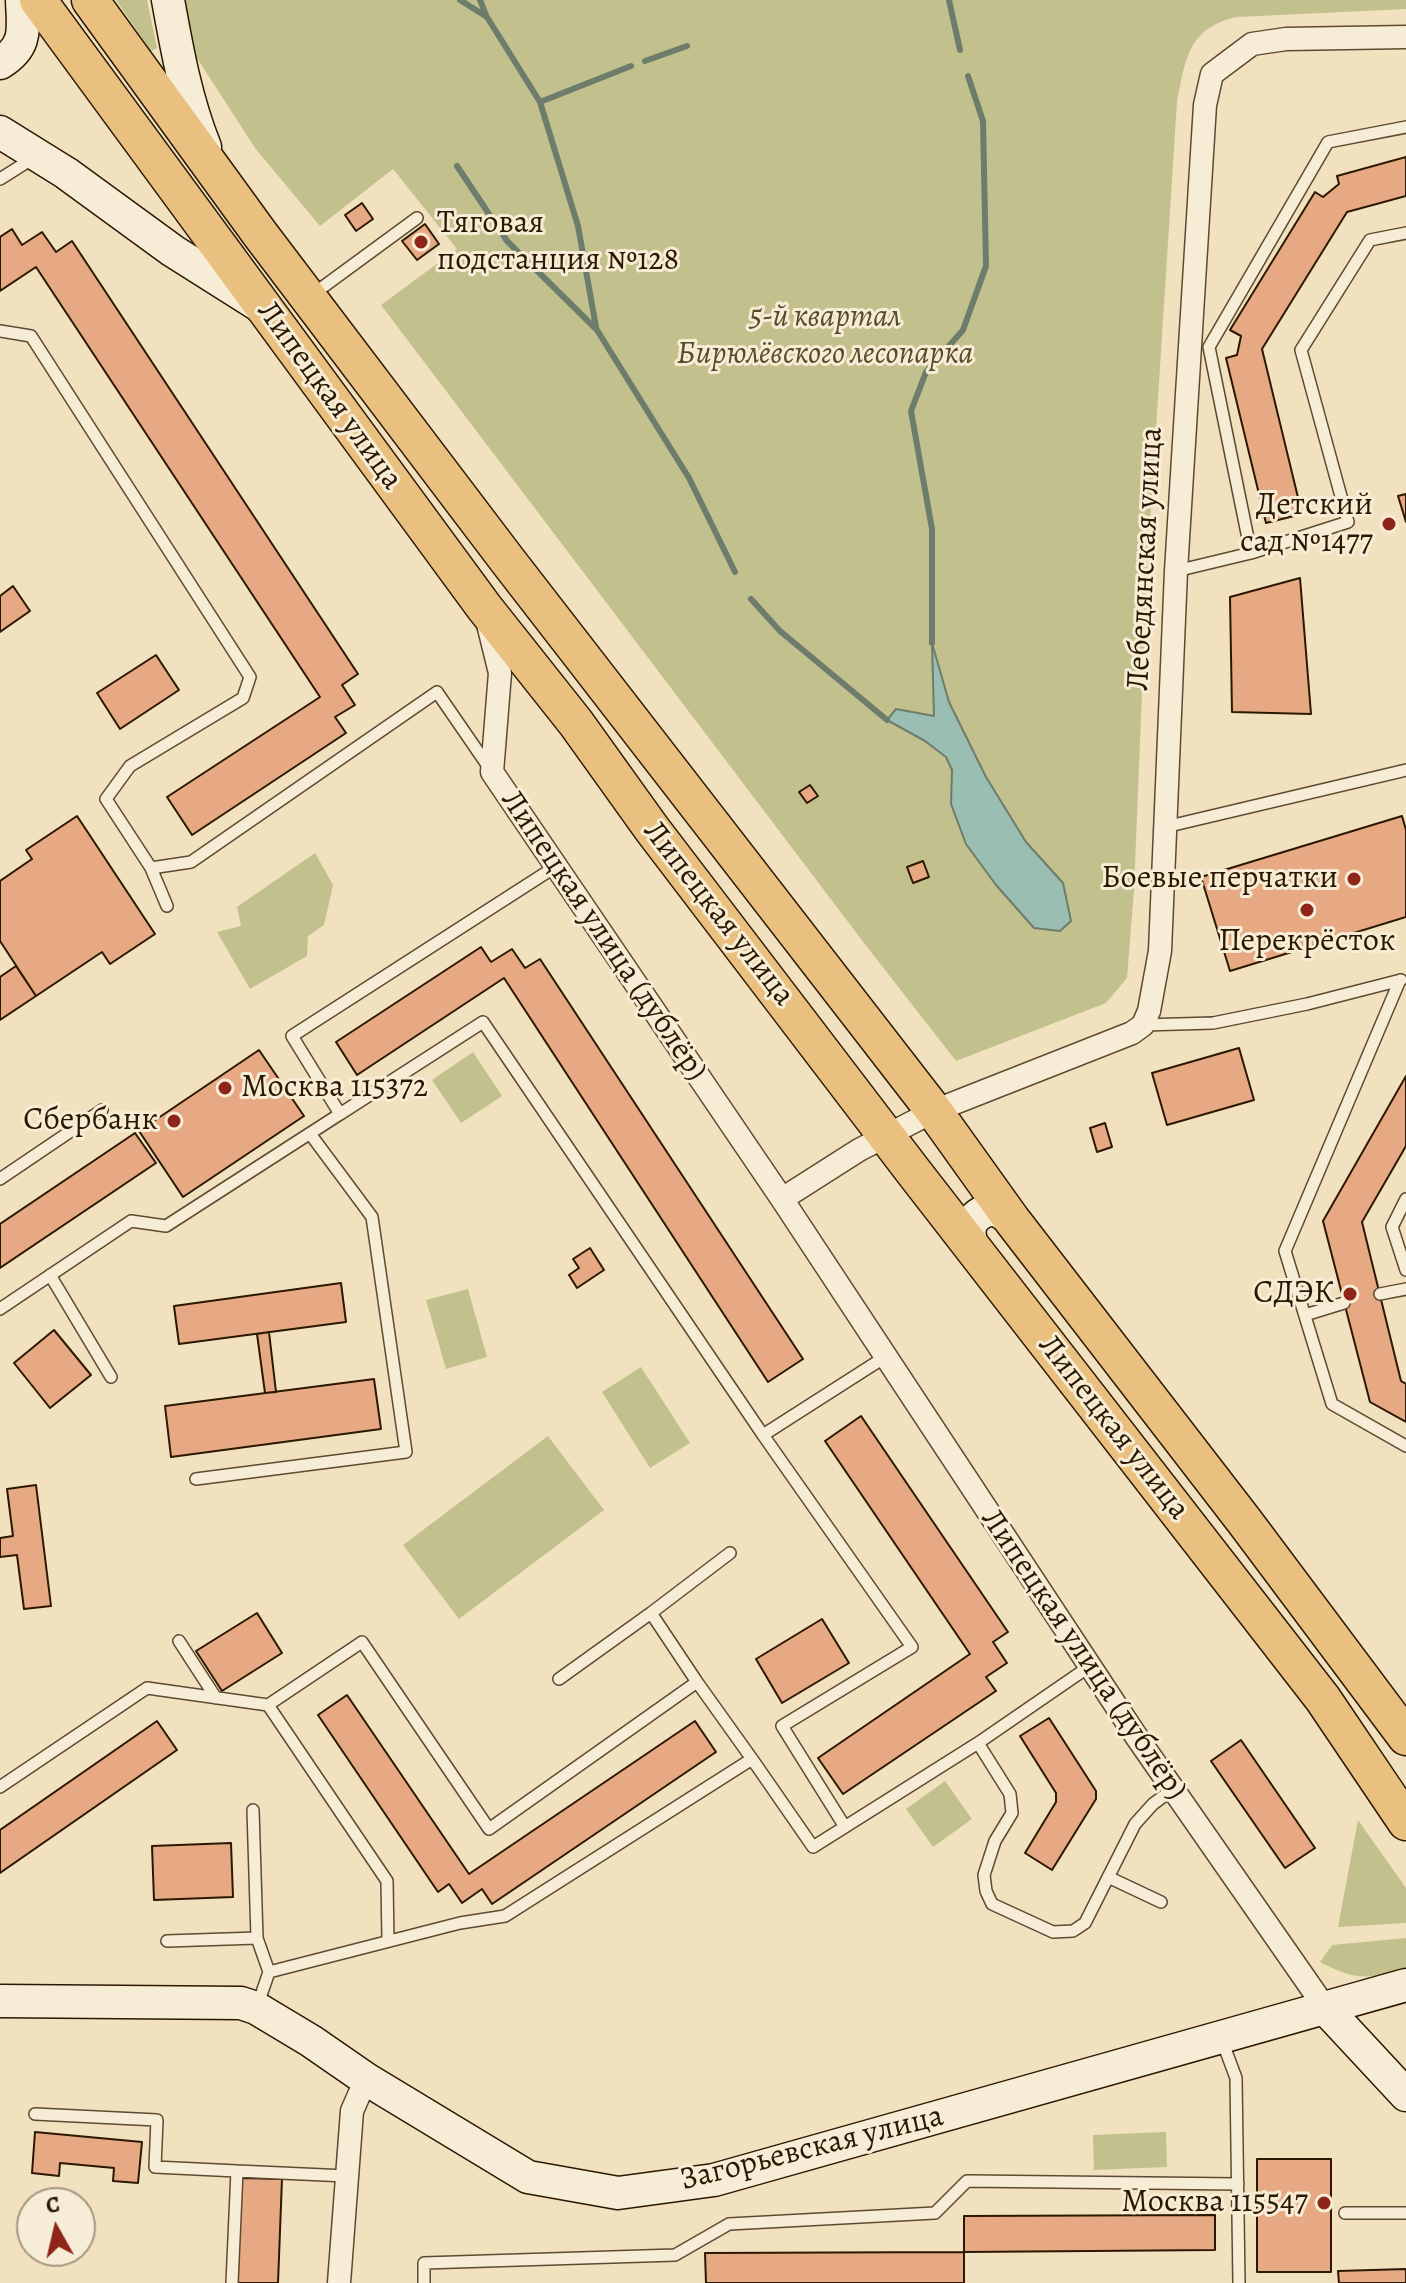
<!DOCTYPE html>
<meta charset="utf-8">
<style>
body{margin:0}
#map{position:relative;width:1406px;height:2283px;overflow:hidden;background:#f2e1bf;font-family:Alegreya,serif}
canvas{display:block}
.north{position:absolute;left:16px;top:2187px;width:80px;height:80px;box-sizing:border-box;background:#f7ecd5;border:2px solid #a59780;border-radius:50%;rotate:352deg;font-size:22px;font-weight:700;line-height:32px;text-align:center;color:#2b1800}
.north::after{content:'';display:block;margin:auto;width:28px;height:36px;background:#8f2418;clip-path:polygon(50% 0,100% 100%,50% 72%,0 100%)}
</style>
<div id="map">
<canvas width="1406" height="2283"></canvas>
<div class="north">С</div>
</div>
<script>
const context = document.querySelector('canvas').getContext('2d');
context.lineJoin = 'round';
function paint(path, color) { context.fillStyle = color; context.fill(path, 'evenodd'); }
function trace(path, color, width, dash) { context.strokeStyle = color; context.lineWidth = width; context.lineCap = dash ? 'butt' : 'round'; context.setLineDash(dash || []); context.stroke(path); }
function write(font, color, halo, rows, align = 'center') {
  context.font = font + ' Alegreya,serif'; context.lineWidth = 6; context.setLineDash([]); context.textBaseline = 'middle'; context.strokeStyle = halo; context.fillStyle = color; for (const [text, x, y, turn = 0] of rows) {
    context.save(); context.translate(x, y); context.rotate((+turn || 0) * Math.PI / 180); context.textAlign = isNaN(turn) ? turn : align; if (halo) context.strokeText(text, 0, 0); context.fillText(text, 0, 0); context.restore();
  }
}
paint(new Path2D(`
 M116,0H147L157,48L151,51Z
 M181,0H1406V9L1237,17C1188,28 1186,58 1177,102L1147,570L1134,890L1127,978L1106,1003L956,1061L864,943L381,305L457,249L393,169L320,226L255,148L195,55Z
 M315,853L333,885L324,925L308,936L307,956L250,989L217,932L241,926L237,907Z
 M473,1052L502,1096L461,1123L432,1080Z
 M468,1289L487,1357L446,1369L426,1300Z
 M641,1367L690,1443L650,1468L602,1392Z
 M548,1436L604,1510L459,1619L403,1545Z
 M945,1781L972,1819L933,1847L906,1809Z
 M1358,1820L1406,1888V1923L1338,1927Z
 M1406,1938V1969C1369,1979 1355,1981 1320,1962L1332,1945Z
 M1166,2132L1167,2167L1094,2170L1093,2135Z`), '#c2c18d');
const water = new Path2D(`
 M932,643L949,702L986,777L1026,842L1063,883L1071,921L1060,931L1034,928L996,885L966,844L951,804L952,770L946,757L925,741L887,720L896,709L934,716Z`);
paint(water, '#9bbeb2');
trace(water, '#6e7c6b', 2);
trace(new Path2D(`
 M460,0L487,17L540,102L578,226L596,327
 M480,0L486,15
 M949,0L960,50
 M645,61L687,46
 M540,102L631,66
 M457,166L507,241L597,330L689,478L735,572
 M751,599L780,631L887,720
 M932,643V529L911,411L926,372L963,330L986,266L983,121L968,76`), '#6e7c6b', 6);
const building = new Path2D(`
 M1406,157V196L1347,212L1262,349L1302,514L1266,523L1226,358L1237,355L1241,336L1230,330L1315,192L1323,197L1339,184L1337,176Z
 M362,203L373,219L356,231L345,215Z
 M425,224L439,244L417,260L402,241Z
 M12,229L22,245L42,232L56,252L72,241L358,674L342,685L355,705L335,717L346,733L192,835L167,797L320,697L36,267L0,291V237Z
 M1406,494V522L1398,496Z
 M1300,578L1311,714L1232,712L1230,597Z
 M13,586L30,611L0,632V596Z
 M156,655L179,690L120,729L97,693Z
 M810,785L818,796L807,803L799,792Z
 M77,816L155,934L110,964L102,952L36,996L0,941V881L32,859L26,850Z
 M1402,816L1406,830V917L1230,971L1201,877Z
 M923,861L929,877L913,883L907,867Z
 M481,947L491,962L512,949L525,968L540,959L803,1359L768,1382L504,978L357,1075L336,1042Z
 M16,966L36,996L0,1020V977Z
 M1239,1048L1254,1100L1167,1125L1152,1073Z
 M259,1050L304,1116L183,1197L139,1131Z
 M1406,1076V1146L1362,1222L1401,1381L1406,1384V1422L1370,1402L1323,1221Z
 M1105,1123L1112,1147L1097,1152L1090,1128Z
 M135,1133L156,1163L0,1268V1224Z
 M590,1248L604,1270L577,1288L569,1275L579,1268L573,1259Z
 M341,1283L346,1322L179,1344L174,1306Z
 M54,1330L91,1375L50,1408L14,1363Z
 M269,1332L276,1392L265,1393L257,1334Z
 M374,1379L381,1429L171,1457L165,1406Z
 M861,1416L1008,1632L993,1642L1007,1663L986,1677L996,1691L843,1794L818,1758L970,1654L825,1441Z
 M36,1485L51,1606L24,1609L17,1555L0,1557V1538L13,1536L7,1489Z
 M257,1613L282,1653L222,1691L196,1651Z
 M822,1619L849,1663L782,1703L756,1659Z
 M347,1695L469,1874L695,1721L716,1752L492,1904L482,1889L462,1903L449,1884L438,1892L318,1715Z
 M1049,1718L1096,1791V1799L1052,1870L1025,1853L1056,1802V1793L1020,1736Z
 M157,1721L177,1750L0,1873V1830Z
 M1241,1740L1315,1848L1285,1868L1211,1761Z
 M231,1843L233,1897L154,1900L152,1846Z
 M35,2132L142,2142L138,2183L113,2181L114,2168L60,2163L59,2176L32,2173Z
 M1257,2159H1331V2272H1257Z
 M242,2178L282,2179L278,2283H237Z
 M1215,2215V2250L964,2252V2216Z
 M964,2252V2283H706L705,2253Z
 M1406,2269V2283H1339L1338,2271Z`);
paint(building, '#e6a983');
trace(building, '#2b1800', 2);
const lane = new Path2D(`
 M0,179L27,162L33,155
 M312,295L417,218
 M0,331L31,336L250,677L243,698L130,766L106,799L151,868L191,862L437,692L490,769
 M1251,553L1209,347L1328,142L1406,127
 M1176,571L1251,553L1348,522L1301,350L1370,240L1406,233
 M1165,827L1406,770
 M555,867L292,1036L340,1114L483,1022L763,1435
 M151,868L167,906
 M1400,980L1285,1251L1332,1404L1406,1446
 M1143,1025L1213,1023L1307,1004L1401,980
 M0,1179L102,1110
 M1406,1199L1392,1227L1406,1270
 M50,1275L111,1377
 M1380,1294L1406,1289
 M0,1309L131,1221L166,1226L340,1114
 M1305,1315L1344,1303
 M196,1479L406,1452L372,1217L311,1135
 M179,1641L216,1698
 M559,1679L651,1613
 M697,1682L651,1613L730,1553
 M268,1705L387,1881L388,1941
 M978,1743L1010,1794L1012,1813L995,1841L984,1875L986,1891L992,1904L1053,1932L1073,1931L1085,1923L1135,1824L1153,1804L1172,1790
 M0,1787L147,1688L268,1705L362,1642L489,1829L697,1682L752,1759
 M253,1810L257,1938
 M845,1827L782,1726L912,1647L763,1435L885,1357
 M1108,1877L1161,1902
 M167,1941L257,1938L269,1972
 M258,2004L269,1972L460,1923L505,1916L752,1759L813,1847L978,1743L1090,1666
 M1221,2038L1236,2078L1239,2283
 M35,2114L157,2120L155,2167L237,2171
 M1345,2213H1406
 M232,2283L237,2171L346,2176
 M424,2283V2263L675,2255L729,2224L935,2213L967,2181L1238,2184`);
const street = new Path2D(`
 M487,620L500,673L492,772L782,1199L1136,1736L1326,2009
 M782,1199L859,1150L934,1111L1132,1033L1143,1025L1149,1011L1160,951L1176,571L1205,105L1212,74L1252,44L1286,39L1406,37
 M339,2283L352,2111L366,2079`);
const secondary = new Path2D(`
 M168,0C177,50 186,100 205,147
 M0,63C28,46 23,29 22,0
 M0,132L66,173L173,251L260,306
 M974,1248C963,1228 973,1211 996,1209L1012,1220
 M0,2001L241,2003L256,2008L311,2041L366,2079L528,2177L618,2193L714,2180L1406,1985
 M1326,2009L1406,2095`);
const primary = new Path2D(`
 M38,0L484,607L576,723L652,829L913,1171L1323,1699L1406,1822
 M90,0L260,234L508,561L934,1111L1012,1220L1245,1522L1406,1737`);
trace(lane, '#5d4a30', 14);
trace(street, '#5d4a30', 25);
trace(secondary, '#2b1800', 35);
trace(primary, '#2b1800', 39);
trace(lane, '#f7ecd5', 11);
trace(street, '#f7ecd5', 22);
trace(secondary, '#f7ecd5', 32);
trace(primary, '#e9c080', 36);
for (const [x, y, r, color] of [
 [421,242,8,"#8f2418"],
 [1389,524,8,"#8f2418"],
 [1354,879,8,"#8f2418"],
 [1307,910,8,"#8f2418"],
 [225,1088,8,"#8f2418"],
 [174,1121,8,"#8f2418"],
 [1350,1294,8,"#8f2418"],
 [1324,2203,8,"#8f2418"]
]) { const dot = new Path2D(); dot.arc(x, y, r, 0, 2 * Math.PI); context.fillStyle = color; context.fill(dot); trace(dot, '#f7ecd5', 3); }
write('32px', '#2b1800', '#f7ecd5', [
 ["Тяговая",437,224,"left"],
 ["подстанция №128",437,261,"left"],
 ["Детский",1373,506],
 ["сад №1477",1373,543],
 ["Боевые перчатки",1338,879],
 ["Перекрёсток",1307,942,"center"],
 ["Москва 115372",241,1088,"left"],
 ["Сбербанк",158,1121],
 ["СДЭК",1334,1294],
 ["Москва 115547",1308,2203]
], 'right');
write('italic 32px', '#584b2a', '#f7ecd5', [
 ["5-й квартал",825,318],
 ["Бирюлёвского лесопарка",825,355]
]);
write('32px', '#2b1800', '#f7ecd5', [
 ["Липецкая улица",329,396,54],
 ["Лебедянская улица",1146,559,-87],
 ["Липецкая улица",718,914,52],
 ["Липецкая улица (дублёр)",603,936,56],
 ["Липецкая улица",1113,1428,52],
 ["Липецкая улица (дублёр)",1083,1655,56],
 ["Загорьевская улица",812,2149,-14]
]);
</script>
